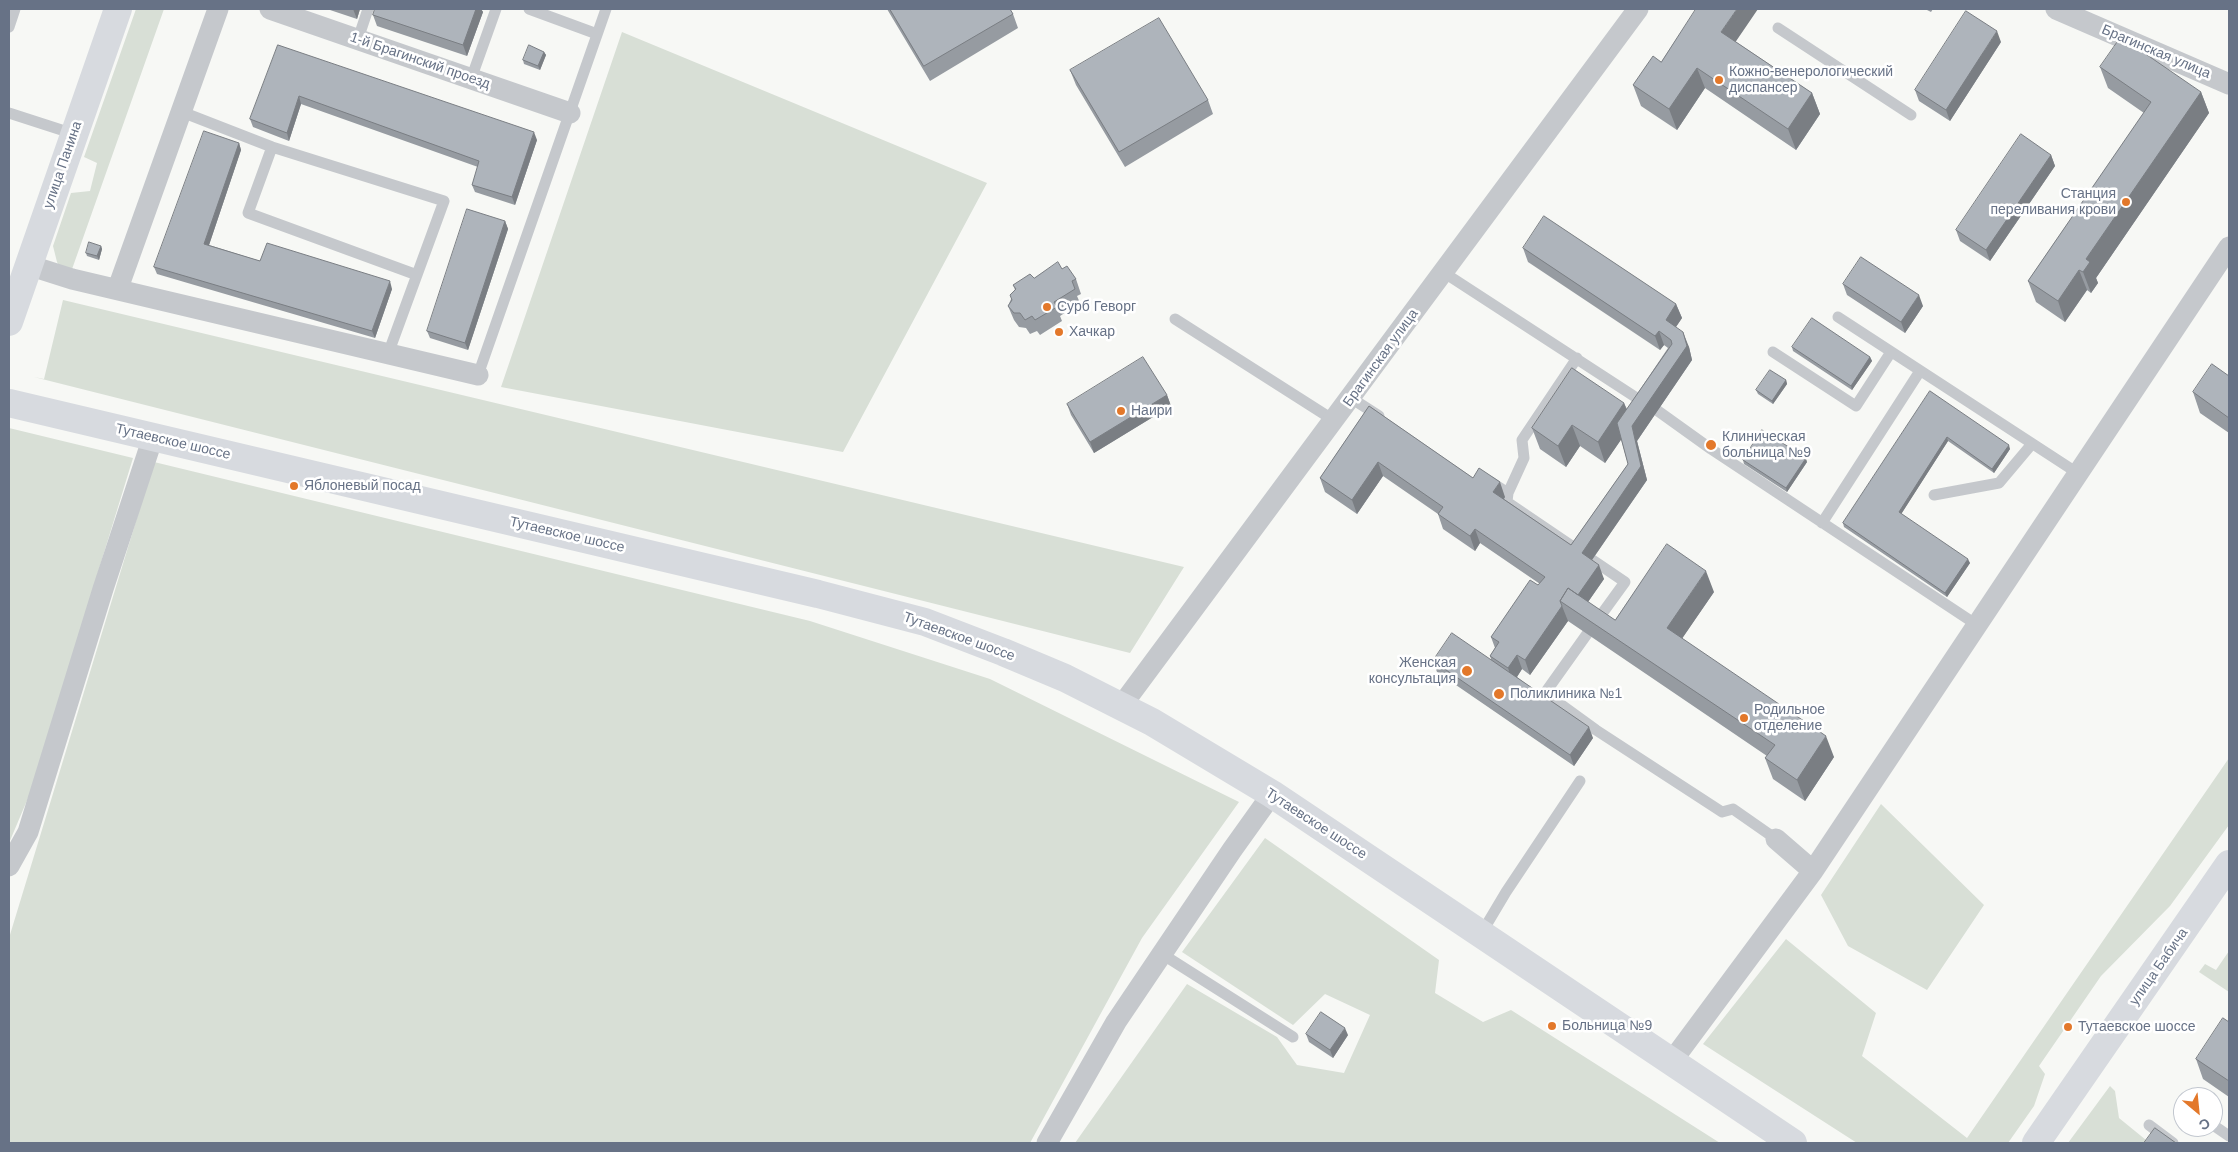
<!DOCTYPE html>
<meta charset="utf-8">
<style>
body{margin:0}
#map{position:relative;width:2238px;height:1152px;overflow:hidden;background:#f7f8f5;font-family:Helvetica,sans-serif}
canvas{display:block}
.frame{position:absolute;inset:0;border:10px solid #677286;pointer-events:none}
.north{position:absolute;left:2173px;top:1087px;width:50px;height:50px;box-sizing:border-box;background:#fff;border:1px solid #c2c7cf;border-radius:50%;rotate:152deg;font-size:14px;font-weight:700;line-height:20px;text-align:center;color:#677286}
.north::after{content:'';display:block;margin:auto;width:18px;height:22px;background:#e3782a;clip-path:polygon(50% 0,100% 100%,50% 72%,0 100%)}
</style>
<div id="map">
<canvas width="2238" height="1152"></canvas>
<div class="frame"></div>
<div class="north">С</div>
</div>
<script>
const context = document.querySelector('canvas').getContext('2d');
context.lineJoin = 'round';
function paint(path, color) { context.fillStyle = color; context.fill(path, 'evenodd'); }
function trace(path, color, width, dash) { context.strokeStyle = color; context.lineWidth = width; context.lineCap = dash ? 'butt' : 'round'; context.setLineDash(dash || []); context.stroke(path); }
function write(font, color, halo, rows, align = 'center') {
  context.font = font + ' Helvetica,sans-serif'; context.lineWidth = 5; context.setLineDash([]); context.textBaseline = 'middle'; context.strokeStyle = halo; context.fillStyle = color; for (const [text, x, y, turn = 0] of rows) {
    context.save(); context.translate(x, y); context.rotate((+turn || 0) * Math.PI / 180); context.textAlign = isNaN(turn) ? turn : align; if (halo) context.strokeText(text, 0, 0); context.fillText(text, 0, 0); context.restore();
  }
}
paint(new Path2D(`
 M136,9H164L71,272L61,270L57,262L53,246L71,193L90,191L97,163L84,157Z
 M622,32L987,183L843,452L501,387Z
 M63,300L1184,567L1130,653L34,377L44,379Z
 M9,428L133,458L31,791L9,843Z
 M154,462L810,621L990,679L1239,802L1142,938L1030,1143H9V938Z
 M2229,758V825L2170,906L2101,976L2039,1066L2045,1074L2034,1106L2008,1143H1857L1703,1044L1786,939L1876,1013L1862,1056L1967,1138Z
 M1881,804L1984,905L1927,990L1848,946L1821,895Z
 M1265,838L1439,960L1435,993L1483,1022L1511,1010L1720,1143H1075L1187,984L1277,1037L1297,1065L1344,1073L1370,1015L1325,994L1293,1025L1182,952Z
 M2229,951V992L2199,972L2205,964L2216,970Z
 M2110,1086L2115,1091L2119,1118L2146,1140L2144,1143H2068Z`), '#d8dfd6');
trace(new Path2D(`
 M529,9L597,34
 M9,27L15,9
 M1778,28L1911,115
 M358,39L368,9
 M471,79L496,9
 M182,112L272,147L444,201L388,354
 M9,113L74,134
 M272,147L248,213L417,275
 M1443,272L1646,404
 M1838,317L2079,474
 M1175,319L1335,421
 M1773,352L1856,406L1891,352
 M478,375L606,9
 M1351,398L1379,416
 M1658,411L1711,449L1977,625
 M1491,482L1508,493L1507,502L1625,582L1596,622
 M1508,493L1524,458L1522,440L1577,358
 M1934,495L1999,483L2031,445
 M1822,523L1920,371
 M1587,634L1545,693L1596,730L1722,812L1733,809L1776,839
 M1481,934L1506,892L1580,781
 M1162,954L1293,1037
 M2149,1125L2173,1143
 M2213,1125L2229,1136`), '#c5c8cc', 11);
trace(new Path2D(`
 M270,9L570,113
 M2056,9L2229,84
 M28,265L72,279L478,375
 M118,288L218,9
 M1122,705L1638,9
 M1776,839L1813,871
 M9,866L28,832L103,589L153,437
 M1672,1061L1813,871L2229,247
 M1047,1143L1116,1022L1232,850L1272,794`), '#c5c8cc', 21);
trace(new Path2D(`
 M9,322L118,9
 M2036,1143L2229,864`), '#d7dadf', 28);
trace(new Path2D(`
 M9,403L818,594L925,622L1003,652L1065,678L1152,722L1272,794L1793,1143`), '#d7dadf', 28);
paint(new Path2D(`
 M327,9H360L357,19Z
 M375,9H481L483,12L467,56L377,26L373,15Z
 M887,9H1010L1013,14L1018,28L930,81Z
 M1925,9H1933L1931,12Z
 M1736,42L1812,93L1820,114L1796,150L1705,88L1677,130L1641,106L1633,85L1661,62Z
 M2001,42L1950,121L1919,101L1915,90Z
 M278,45L537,140L515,205L475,192L472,185L478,167L301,104L289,141L253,127L250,119Z
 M544,52L546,55L540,70L524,64L523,60Z
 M2100,67L2201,92L2209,113L2096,278L2098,283L2091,293L2087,290L2065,322L2036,302L2028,281L2144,113L2108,88Z
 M1070,70L1208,100L1213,114L1125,167L1076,85Z
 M239,143L241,150L209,245L260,261L392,289L375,338L157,274L154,267Z
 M2051,155L2055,166L1990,261L1960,241L1956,230Z
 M505,221L508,229L468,350L430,338L427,331Z
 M101,246L102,249L99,260L87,256L86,253Z
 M1523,248L1676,304L1682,318L1676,327L1689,347L1692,360L1637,441L1647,480L1592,560L1604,579L1588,602L1615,620L1714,592L1682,638L1834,757L1805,801L1773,779L1765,758L1767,756L1568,621L1530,675L1522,669L1517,677L1593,738L1574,766L1437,672L1433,661L1491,659L1490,656L1495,648L1491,637L1540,584L1480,543L1475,551L1443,529L1438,514L1383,476L1357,514L1325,492L1320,478L1369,406L1473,478L1505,497L1504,499L1571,545L1628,464L1621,439L1605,463L1580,446L1566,467L1540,449L1532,428L1624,403L1627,409L1668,348L1664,345L1660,350L1528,262Z
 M1062,269L1076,279L1081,294L1077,296L1080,303L1060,316L1062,321L1040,335L1037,331L1030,334L1026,328L1019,327L1014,320L1008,306L1015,290L1013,285Z
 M1843,284L1923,306L1905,333L1847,295Z
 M1792,347L1870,357L1872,361L1852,390L1793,351Z
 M2229,376V433L2200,413L2193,392Z
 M1786,380L1787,384L1773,404L1758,394L1756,390Z
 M1930,391L2010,449L1994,473L1948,441L1901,514L1970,563L1947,597L1844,527L1843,523Z
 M1167,395L1171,406L1094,453L1071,415L1067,404Z
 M1743,460L1807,462L1787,492L1744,464Z
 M2229,1022V1097L2203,1079L2196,1059Z
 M1306,1034L1348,1035L1333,1058L1309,1042Z`), '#969ba1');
paint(new Path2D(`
 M353,9H360L357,19Z
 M476,9H481L483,12L467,56L463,45Z
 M1737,9H1758L1728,53L1721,32Z
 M1997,31L2001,42L1950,121L1946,110Z
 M544,52L546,55L540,70L538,66Z
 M1697,68L1705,88L1677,130L1669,109Z
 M2201,92L2209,113L2096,278L2098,283L2091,293L2083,272L2086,259Z
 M1812,93L1820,114L1796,150L1788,129Z
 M299,96L301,104L289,141L287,133Z
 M534,132L537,140L515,205L512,197Z
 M239,143L241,150L207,251L204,244Z
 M2051,155L2055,166L1990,261L1986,250Z
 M505,221L508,229L468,350L465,343Z
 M101,246L102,249L99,260L97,256Z
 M2079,270L2087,290L2065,322L2058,301Z
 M390,281L392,289L375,338L372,331Z
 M1919,295L1923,306L1905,333L1901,322Z
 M1676,304L1682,318L1671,334L1666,320Z
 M1659,331L1664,345L1660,350L1655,336Z
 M1683,332L1689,347L1692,360L1637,441L1647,480L1587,567L1582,553L1641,466L1632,426Z
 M1870,357L1872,361L1852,390L1851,386Z
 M1786,380L1787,384L1773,404L1772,401Z
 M1167,395L1171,406L1094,453L1090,442Z
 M1624,403L1632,424L1605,463L1598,442Z
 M1572,425L1580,446L1566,467L1558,446Z
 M1947,437L1948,441L1900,516L1899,512Z
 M2009,445L2010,449L1994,473L1992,469Z
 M1806,458L1807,462L1787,492L1786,488Z
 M1378,462L1383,476L1357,514L1352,500Z
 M1500,482L1505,497L1499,506L1493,492Z
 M1475,529L1480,543L1475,551L1470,536Z
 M1968,559L1970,563L1947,597L1945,593Z
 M1599,565L1604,579L1581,612L1575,598Z
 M1706,571L1714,592L1675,649L1667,628Z
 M1562,606L1568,621L1530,675L1525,660Z
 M1517,655L1522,669L1513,683L1508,668Z
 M1589,727L1593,738L1574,766L1570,755Z
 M1826,736L1834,757L1805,801L1797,780Z
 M1345,1028L1348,1035L1333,1058L1330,1050Z`), '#7a7e83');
const building = new Path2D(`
 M375,9H476L463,45L373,15Z
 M890,9H1010L1013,14L924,66Z
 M1696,9H1737L1721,32L1812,93L1788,129L1697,68L1669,109L1633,85L1653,56L1661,62Z
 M1966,11L1997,31L1946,110L1915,90Z
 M1159,18L1208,100L1119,152L1070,70Z
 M2121,37L2201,92L2086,259L2090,262L2083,272L2079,270L2058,301L2028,281L2151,102L2100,67Z
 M278,45L534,132L512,197L472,185L479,161L299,96L287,133L250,119Z
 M529,45L544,52L538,66L523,60Z
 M204,131L239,143L204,244L260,261L267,243L390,281L372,331L154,267Z
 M2021,134L2051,155L1986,250L1956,230Z
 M467,209L505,221L465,343L427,331Z
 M1544,216L1676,304L1666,320L1683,332L1687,346L1632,426L1641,466L1582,553L1599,565L1578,595L1568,588L1560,601L1562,606L1525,660L1517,655L1508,668L1490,656L1499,642L1491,637L1530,580L1538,585L1545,577L1475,529L1470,536L1438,514L1443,507L1378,462L1352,500L1320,478L1369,406L1473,478L1479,468L1500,482L1493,492L1571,545L1628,464L1617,423L1672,344L1671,340L1659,331L1655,336L1523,248Z
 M89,242L101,246L97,256L86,253Z
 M1861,257L1919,295L1901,322L1843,284Z
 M1058,262L1062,269L1067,266L1076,279L1072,281L1075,289L1054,302L1057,307L1035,320L1032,316L1025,320L1020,313H1014L1008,306L1012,300L1010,295L1016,289L1013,285L1030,274L1034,278Z
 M1812,318L1870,357L1851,386L1792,347Z
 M1143,357L1167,395L1090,442L1067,404Z
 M2212,364L2229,376V418L2193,392Z
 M1572,368L1624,403L1598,442L1572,425L1558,446L1532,428Z
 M1770,370L1786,380L1772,401L1756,390Z
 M1930,391L2009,445L1992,469L1947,437L1899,512L1968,559L1945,593L1843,523Z
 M1762,430L1806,458L1786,488L1743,460Z
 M1667,544L1706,571L1667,628L1826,736L1797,780L1765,758L1775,745L1560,601L1568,588L1615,620Z
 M1452,633L1589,727L1570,755L1433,661Z
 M1321,1012L1345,1028L1330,1050L1306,1034Z
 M2223,1018L2229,1022V1081L2196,1059Z
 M2155,1128L2176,1143H2144Z`);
paint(building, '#aeb4bb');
trace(building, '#7a7e83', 1);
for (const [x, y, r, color] of [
 [1719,80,5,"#e3782a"],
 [2126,202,5,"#e3782a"],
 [1047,307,5,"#e3782a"],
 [1059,332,5,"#e3782a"],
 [1121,411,5,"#e3782a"],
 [1711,445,6,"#e3782a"],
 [294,486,5,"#e3782a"],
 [1467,671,6,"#e3782a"],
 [1499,694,6,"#e3782a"],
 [1744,718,5,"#e3782a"],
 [1552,1026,5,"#e3782a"],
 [2068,1027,5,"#e3782a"]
]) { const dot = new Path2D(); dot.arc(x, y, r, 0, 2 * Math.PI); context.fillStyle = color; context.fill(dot); trace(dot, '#fff', 2); }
write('14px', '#677286', '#fff', [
 ["Брагинская улица",2156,52,23],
 ["1-й Брагинский проезд",420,61,19],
 ["улица Панина",63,165,-71],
 ["Брагинская улица",1381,358,-54],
 ["Тутаевское шоссе",173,442,13],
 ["Тутаевское шоссе",567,535,13],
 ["Тутаевское шоссе",959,637,20],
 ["Тутаевское шоссе",1316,824,33],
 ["улица Бабича",2159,967,-55]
]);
write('14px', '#677286', '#fff', [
 ["Кожно-венерологический",1729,72],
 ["диспансер",1729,88],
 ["Станция",2116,194,"right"],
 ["переливания крови",2116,210,"right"],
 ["Сурб Геворг",1057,307],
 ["Хачкар",1069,332],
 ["Наири",1131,411],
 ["Клиническая",1722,437],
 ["больница №9",1722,453],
 ["Яблоневый посад",304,486],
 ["Женская",1456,663,"right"],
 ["консультация",1456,679,"right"],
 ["Поликлиника №1",1510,694],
 ["Родильное",1754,710],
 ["отделение",1754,726],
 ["Больница №9",1562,1026],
 ["Тутаевское шоссе",2078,1027]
], 'left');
</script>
